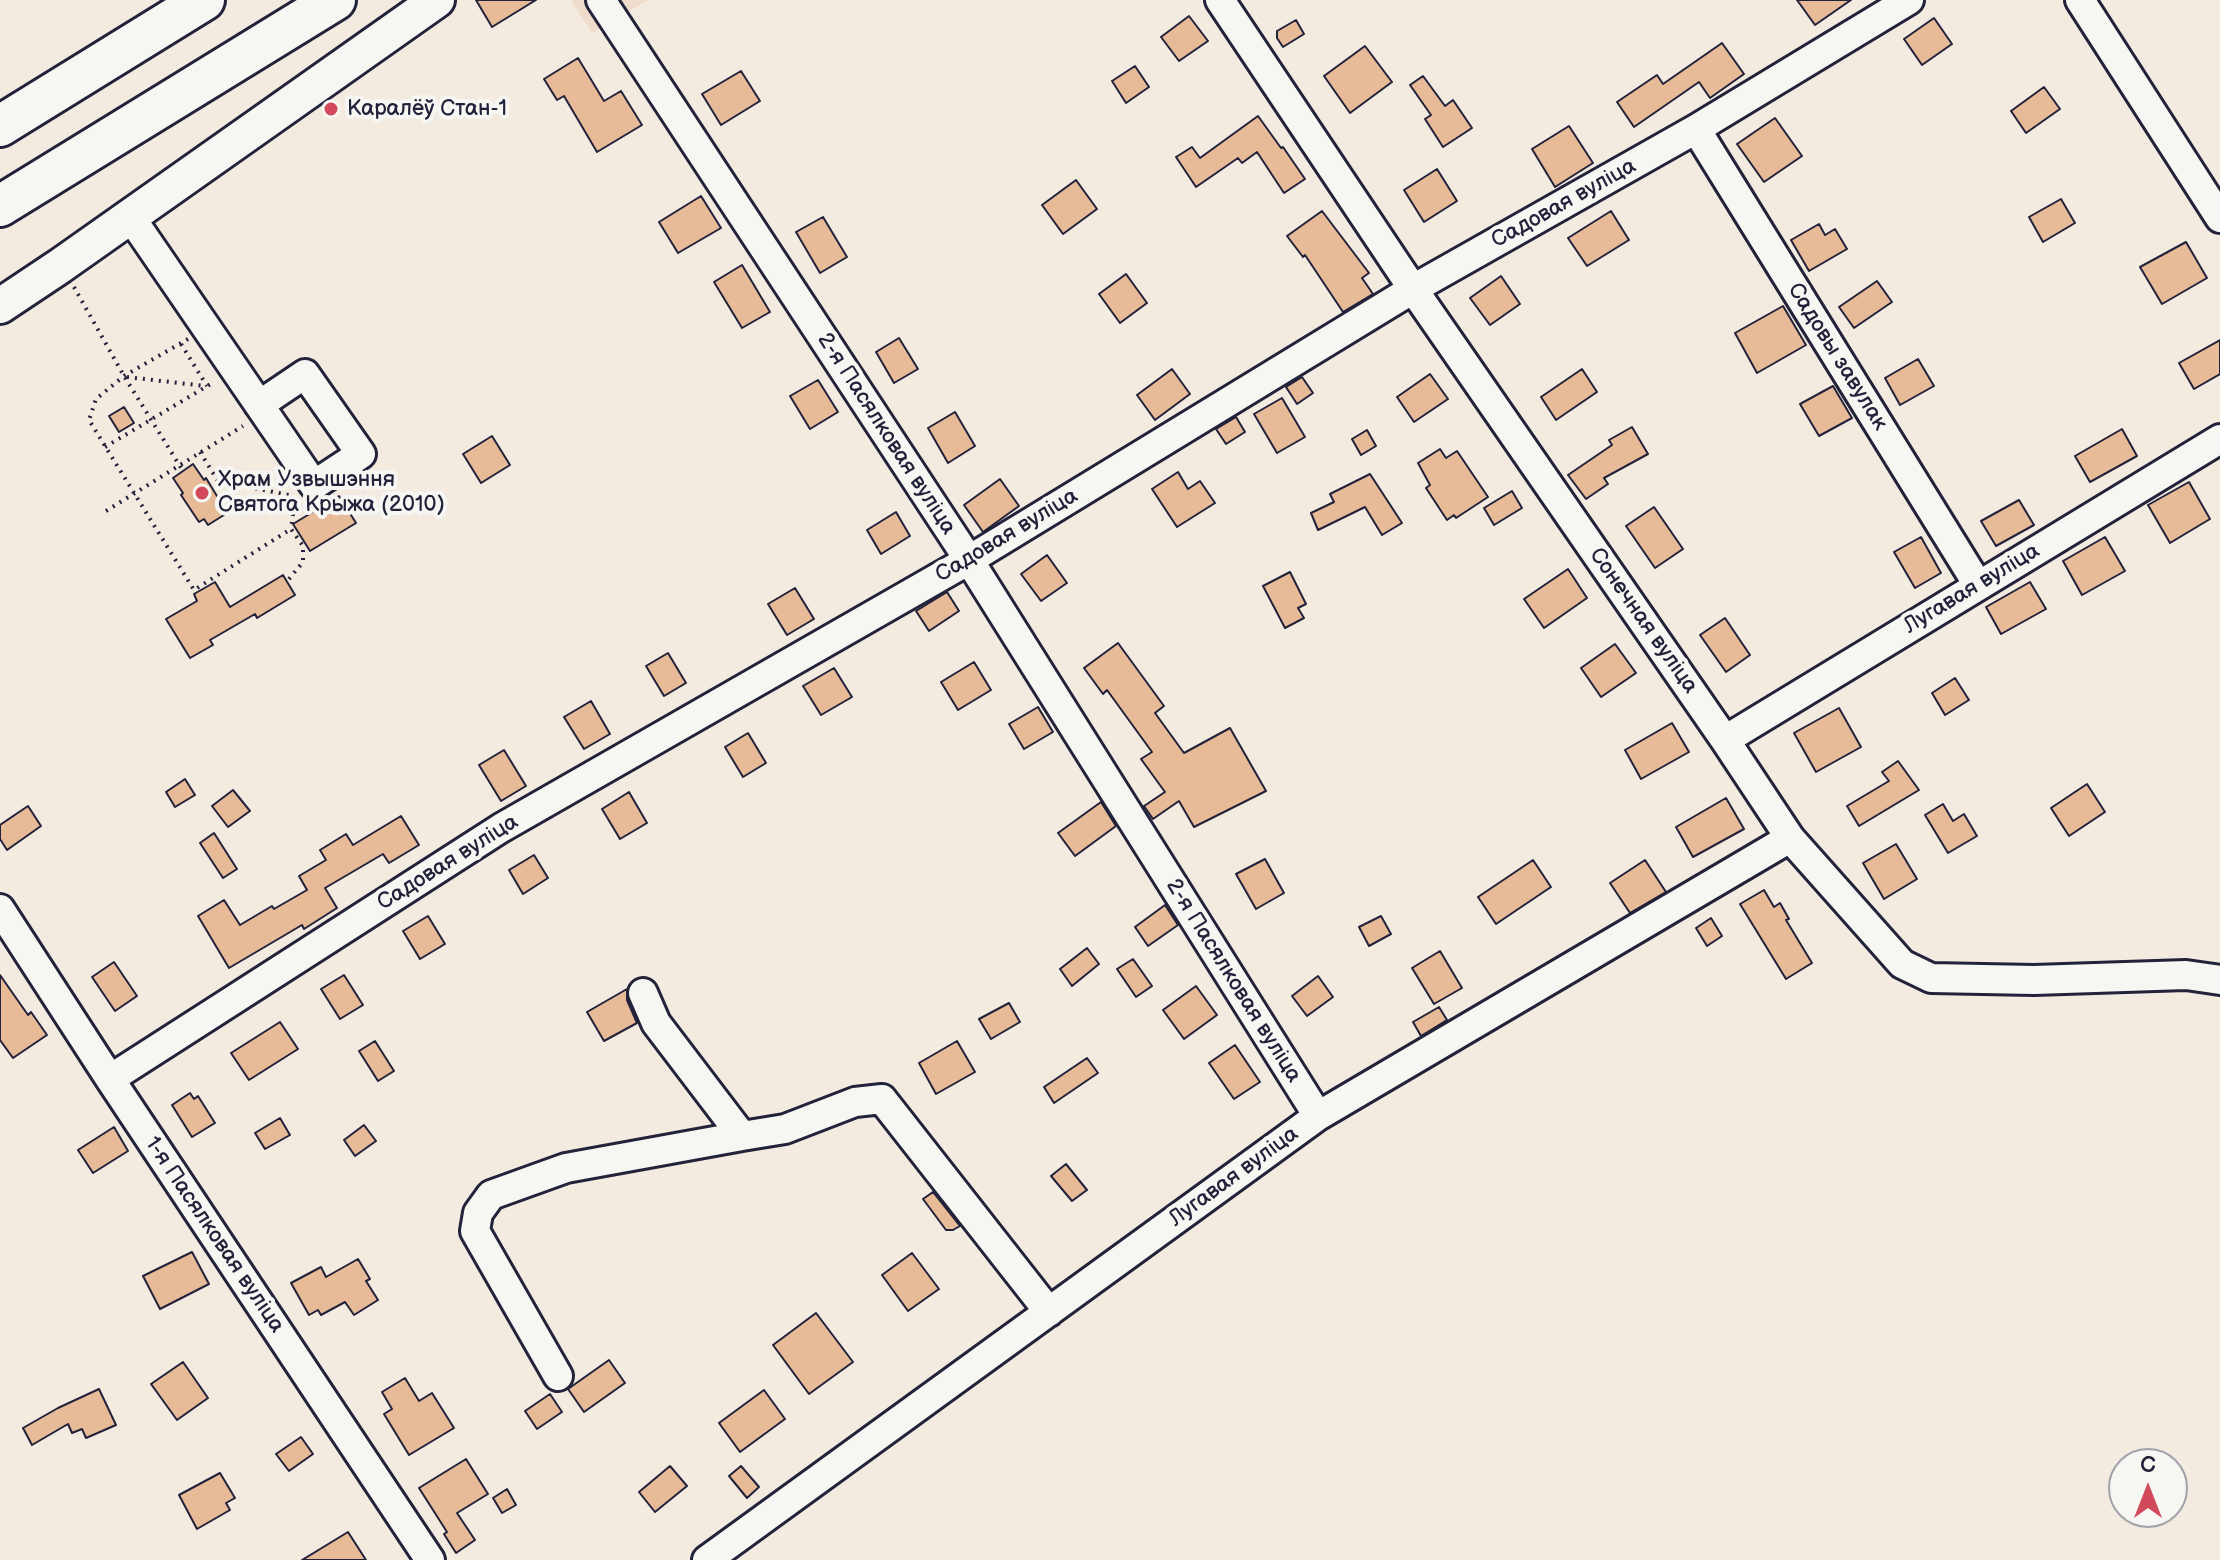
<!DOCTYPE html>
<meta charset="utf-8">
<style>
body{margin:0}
#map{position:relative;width:2220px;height:1560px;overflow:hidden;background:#f3eae0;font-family:"Balsamiq Sans",sans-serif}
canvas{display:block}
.north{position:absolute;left:2108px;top:1448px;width:80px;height:80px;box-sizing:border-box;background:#f6f6f2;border:2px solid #a1a1a9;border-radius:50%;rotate:0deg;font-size:22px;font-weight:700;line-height:32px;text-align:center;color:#22223b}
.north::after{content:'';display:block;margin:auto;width:28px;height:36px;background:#d1495b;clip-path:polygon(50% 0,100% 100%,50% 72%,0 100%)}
</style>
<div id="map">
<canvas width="2220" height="1560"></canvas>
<div class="north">С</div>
</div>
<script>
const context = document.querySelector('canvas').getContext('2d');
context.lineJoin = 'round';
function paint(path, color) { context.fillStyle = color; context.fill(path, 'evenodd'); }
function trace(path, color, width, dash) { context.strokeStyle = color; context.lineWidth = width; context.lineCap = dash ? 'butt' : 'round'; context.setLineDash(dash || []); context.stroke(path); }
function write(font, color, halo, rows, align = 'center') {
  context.font = font + ' "Balsamiq Sans",sans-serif'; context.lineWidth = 8; context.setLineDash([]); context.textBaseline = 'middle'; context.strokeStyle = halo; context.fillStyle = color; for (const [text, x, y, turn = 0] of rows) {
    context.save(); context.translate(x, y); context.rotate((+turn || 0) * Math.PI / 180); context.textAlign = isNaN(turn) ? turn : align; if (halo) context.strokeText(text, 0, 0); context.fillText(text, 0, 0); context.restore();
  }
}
paint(new Path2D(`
 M571,0H648L592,33Z`), '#f0dcca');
const building = new Path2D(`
 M476,0H536L492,27Z
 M1797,0H1851L1815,25Z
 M1189,16L1208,41L1179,61L1161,37Z
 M1934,18L1952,44L1922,65L1904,39Z
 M1296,20L1304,34L1283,47L1277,38V31Z
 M1722,43L1744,74L1710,98L1699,82L1634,127L1617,102L1657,75L1663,84Z
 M1365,46L1392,82L1350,113L1324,76Z
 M578,58L604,101L621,91L642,125L597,152L564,96L557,100L544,79Z
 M1135,66L1149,87L1126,103L1112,81Z
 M741,71L760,101L721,125L702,94Z
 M1423,76L1445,106L1453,100L1472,128L1443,147L1425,119L1431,115L1410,85Z
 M2044,87L2060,109L2026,133L2011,111Z
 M1258,116L1281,148L1283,147L1305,179L1284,193L1257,152L1242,163L1238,158L1196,187L1176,157L1192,147L1200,158Z
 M1775,118L1802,156L1764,182L1737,144Z
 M1569,126L1593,163L1555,187L1532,149Z
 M1437,169L1457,201L1424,222L1404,190Z
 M1076,180L1097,209L1063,234L1042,205Z
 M701,196L721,228L678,253L659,222Z
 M2061,199L2075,223L2043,242L2029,217Z
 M1322,211L1369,273L1362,278L1373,294L1343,312L1305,255L1303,257L1287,236Z
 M1611,211L1629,240L1587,266L1568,238Z
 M823,217L847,257L820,273L796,232Z
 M1819,224L1825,235L1835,229L1847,249L1809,271L1791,240Z
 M2186,242L2207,278L2162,304L2140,267Z
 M742,265L770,312L742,328L714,282Z
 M1126,274L1147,303L1120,323L1099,294Z
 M1501,276L1520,304L1490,325L1470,298Z
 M1877,281L1892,302L1854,328L1839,307Z
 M1783,306L1806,345L1757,373L1735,333Z
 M899,338L918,369L894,383L876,352Z
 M2220,340V374L2194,389L2179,363Z
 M1918,359L1934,386L1900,405L1885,378Z
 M1172,369L1190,394L1155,420L1137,395Z
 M1582,369L1597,392L1556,420L1541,397Z
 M1430,374L1448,399L1414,422L1397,397Z
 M1302,377L1313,393L1297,404L1286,387Z
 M818,380L838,412L810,429L790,396Z
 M1833,386L1852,418L1819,436L1800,404Z
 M1282,398L1305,437L1277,453L1254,414Z
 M124,407L134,423L119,432L109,416Z
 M955,412L975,446L948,463L928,428Z
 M1236,417L1245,432L1226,444L1216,429Z
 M1632,427L1648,454L1604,478L1608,484L1586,499L1568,475L1612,445L1609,440Z
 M2122,429L2137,456L2090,482L2075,456Z
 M1367,430L1376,446L1361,455L1352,439Z
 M492,436L510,465L481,483L463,454Z
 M1440,449L1446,458L1457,451L1488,497L1456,518L1454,515L1447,520L1426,488L1430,485L1418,463Z
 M193,464L204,480L206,478L223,506L219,508L224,515L208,525L204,519L199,522L181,495L183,493L173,478Z
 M1178,472L1188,489L1200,481L1215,503L1177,527L1152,489Z
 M1370,474L1402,523L1382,535L1365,507L1318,530L1311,513L1334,502L1330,494Z
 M1000,479L1019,506L983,532L964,505Z
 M2189,482L2210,519L2170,543L2148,505Z
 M1512,491L1522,508L1494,525L1484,508Z
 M339,496L356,523L310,551L293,524Z
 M2019,500L2034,525L1996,546L1981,521Z
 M1654,507L1683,549L1655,568L1626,526Z
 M896,512L910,536L881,554L867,530Z
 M1921,537L1941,573L1915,588L1894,552Z
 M2105,537L2125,571L2082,595L2063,561Z
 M1047,555L1067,583L1041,601L1021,574Z
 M1568,569L1587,598L1544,628L1524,599Z
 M1290,572L1306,604L1298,608L1304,618L1285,628L1263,586Z
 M283,575L295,595L257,618L255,614L210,640L213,645L190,658L166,619L197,601L194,594L215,582L230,607Z
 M2030,582L2046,609L2001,634L1986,607Z
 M795,588L814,619L787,635L768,604Z
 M947,592L959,611L929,631L916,611Z
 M1725,618L1750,655L1726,672L1700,635Z
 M1118,643L1164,706L1155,713L1184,753L1230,728L1266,791L1194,827L1179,801L1153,819L1144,806L1165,792L1141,759L1152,752L1107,690L1103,694L1084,668Z
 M1615,644L1636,673L1601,697L1581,668Z
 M668,653L686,683L664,696L646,666Z
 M974,662L991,690L958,710L941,682Z
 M834,668L852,697L821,715L803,686Z
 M1955,678L1969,700L1945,715L1932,693Z
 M591,701L610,734L584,749L564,717Z
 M1038,707L1053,732L1024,749L1009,724Z
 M1839,708L1861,747L1816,772L1794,733Z
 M1672,723L1689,752L1641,779L1625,750Z
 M748,733L766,763L743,777L725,747Z
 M504,750L526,786L501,801L479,765Z
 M1898,761L1919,790L1859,826L1847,806L1889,781L1882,772Z
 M185,779L195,795L175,807L166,792Z
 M2087,784L2105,812L2069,836L2051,808Z
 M233,790L250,811L228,827L212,806Z
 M629,792L647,823L620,839L602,809Z
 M1726,798L1744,829L1693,857L1676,827Z
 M1101,802L1116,826L1075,856L1058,833Z
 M1943,804L1953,821L1964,814L1977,836L1948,853L1925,815Z
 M28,806L41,826L7,850L0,839V825Z
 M401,816L419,845L389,863L383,854L325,888L337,908L304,929L302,925L229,968L198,916L224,900L240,925L272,906L274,909L307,890L299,876L326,860L320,850L346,834L353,845Z
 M214,833L237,869L223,878L200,843Z
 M1896,844L1917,879L1884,899L1863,863Z
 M534,855L548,878L523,894L509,870Z
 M1265,859L1284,893L1256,909L1236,874Z
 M1533,860L1551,887L1496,924L1478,897Z
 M1645,860L1666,892L1630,913L1610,883Z
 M1764,890L1774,907L1780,903L1789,919L1786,920L1812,963L1786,979L1740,904Z
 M1165,905L1178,925L1148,946L1135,927Z
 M428,916L445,944L420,959L403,931Z
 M1381,916L1391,934L1369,946L1359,927Z
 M1711,918L1722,936L1707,946L1696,928Z
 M1087,948L1099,964L1072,986L1060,969Z
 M1440,951L1462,988L1434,1004L1412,968Z
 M1133,959L1152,986L1136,997L1117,969Z
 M114,962L137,996L115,1011L92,977Z
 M0,975L28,1015L31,1012L47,1035L13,1058L0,1040Z
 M344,975L363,1005L340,1019L321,989Z
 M1318,976L1333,997L1307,1016L1292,996Z
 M1196,986L1217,1015L1184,1039L1163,1010Z
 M627,989V1000L637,1023L604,1041L587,1012Z
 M1009,1003L1020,1022L991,1039L979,1019Z
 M1439,1007L1447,1020L1421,1036L1413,1022Z
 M280,1022L298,1049L249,1080L231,1053Z
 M375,1041L394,1071L378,1081L359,1051Z
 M957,1041L975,1072L936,1094L919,1063Z
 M1235,1045L1260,1082L1234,1099L1209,1063Z
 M1087,1058L1098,1073L1054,1103L1044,1087Z
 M190,1093L194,1099L198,1096L215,1123L192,1137L172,1105Z
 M280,1118L290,1135L265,1149L255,1133Z
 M364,1125L376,1141L355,1156L344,1140Z
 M114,1127L128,1151L93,1173L78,1150Z
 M1066,1164L1087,1190L1072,1201L1051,1176Z
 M933,1192L960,1226L953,1230H946L923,1199Z
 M192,1252L209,1284L160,1309L143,1276Z
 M912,1253L939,1289L908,1311L882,1275Z
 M358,1259L370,1279L366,1281L378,1300L354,1315L345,1302L321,1315L318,1310L309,1315L291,1283L321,1267L326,1277Z
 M816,1313L853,1362L809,1394L773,1345Z
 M609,1360L625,1383L584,1412L568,1389Z
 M183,1362L208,1398L177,1420L151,1384Z
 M405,1378L419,1401L432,1393L454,1428L409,1455L384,1414L392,1409L382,1392Z
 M99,1389L116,1425L86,1438L82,1429L72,1433L68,1424L32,1445L23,1428L58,1408Z
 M764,1390L785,1419L740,1452L719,1423Z
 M550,1394L562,1412L537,1429L525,1411Z
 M301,1437L313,1454L289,1471L276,1454Z
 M466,1459L488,1494L457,1513L475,1540L456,1553L444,1534L447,1532L419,1488Z
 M670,1466L687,1486L655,1512L639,1492Z
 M741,1466L759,1487L747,1498L729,1476Z
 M220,1473L235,1498L226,1503L230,1510L197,1529L179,1495Z
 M507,1489L516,1505L502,1513L493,1498Z
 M348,1532L366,1560H302Z`);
paint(building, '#e8bb98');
trace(building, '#22223b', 2);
const minor = new Path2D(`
 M601,0L969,560L1318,1116
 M1220,0L1413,289L1725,740L1790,838L1902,964L1931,978L2034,980L2186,975L2220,980
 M2080,0L2220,218
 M1696,129L1978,585
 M130,217L138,228L314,485L361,454L305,374L259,405
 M1725,740L2220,439
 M0,909L110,1079L430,1560
 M643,993L656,1023L742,1136L785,1129L855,1102L882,1099L1049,1312
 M110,1079L501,828L969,560L1413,289L1696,129L1909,0
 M558,1376L475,1231L478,1213L491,1195L566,1168L742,1136
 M707,1560L1318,1116L1790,838`);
const major = new Path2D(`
 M0,306L60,266L437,0`);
const highway = new Path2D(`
 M0,126L204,0
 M0,206L335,0`);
trace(minor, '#22223b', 34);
trace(major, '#22223b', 40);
trace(highway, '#22223b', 46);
trace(new Path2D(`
 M74,287L124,376L183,471
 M188,339L124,376L96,399L89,420L194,590L291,529
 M181,344L207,386
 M127,377L205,386
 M105,447L214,382
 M200,452L218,481L294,496
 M106,511L243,426
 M289,579L303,562V546L291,529L295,499`), '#22223b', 4, [2, 6]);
trace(minor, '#f6f6f2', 28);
trace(major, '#f6f6f2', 34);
trace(highway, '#f6f6f2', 40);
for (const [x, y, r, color] of [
 [331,109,8,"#d1495b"],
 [202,493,8,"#d1495b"]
]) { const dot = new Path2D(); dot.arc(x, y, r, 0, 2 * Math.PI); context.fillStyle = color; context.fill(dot); trace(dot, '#f6f6f2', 3); }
write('22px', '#22223b', '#f6f6f2', [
 ["Каралёў Стан-1",347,109],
 ["Храм Узвышэння",218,480],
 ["Святога Крыжа (2010)",218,505]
], 'left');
write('22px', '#22223b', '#f6f6f2', [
 ["Садовая вуліца",1564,204,-29],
 ["Садовы завулак",1837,357,58],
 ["2-я Пасялковая вуліца",886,434,57],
 ["Садовая вуліца",1007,536,-31],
 ["Лугавая вуліца",1972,589,-31],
 ["Сонечная вуліца",1643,621,55],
 ["Садовая вуліца",448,863,-32],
 ["2-я Пасялковая вуліца",1233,981,58],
 ["Лугавая вуліца",1234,1177,-36],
 ["1-я Пасялковая вуліца",214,1235,56]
]);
</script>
